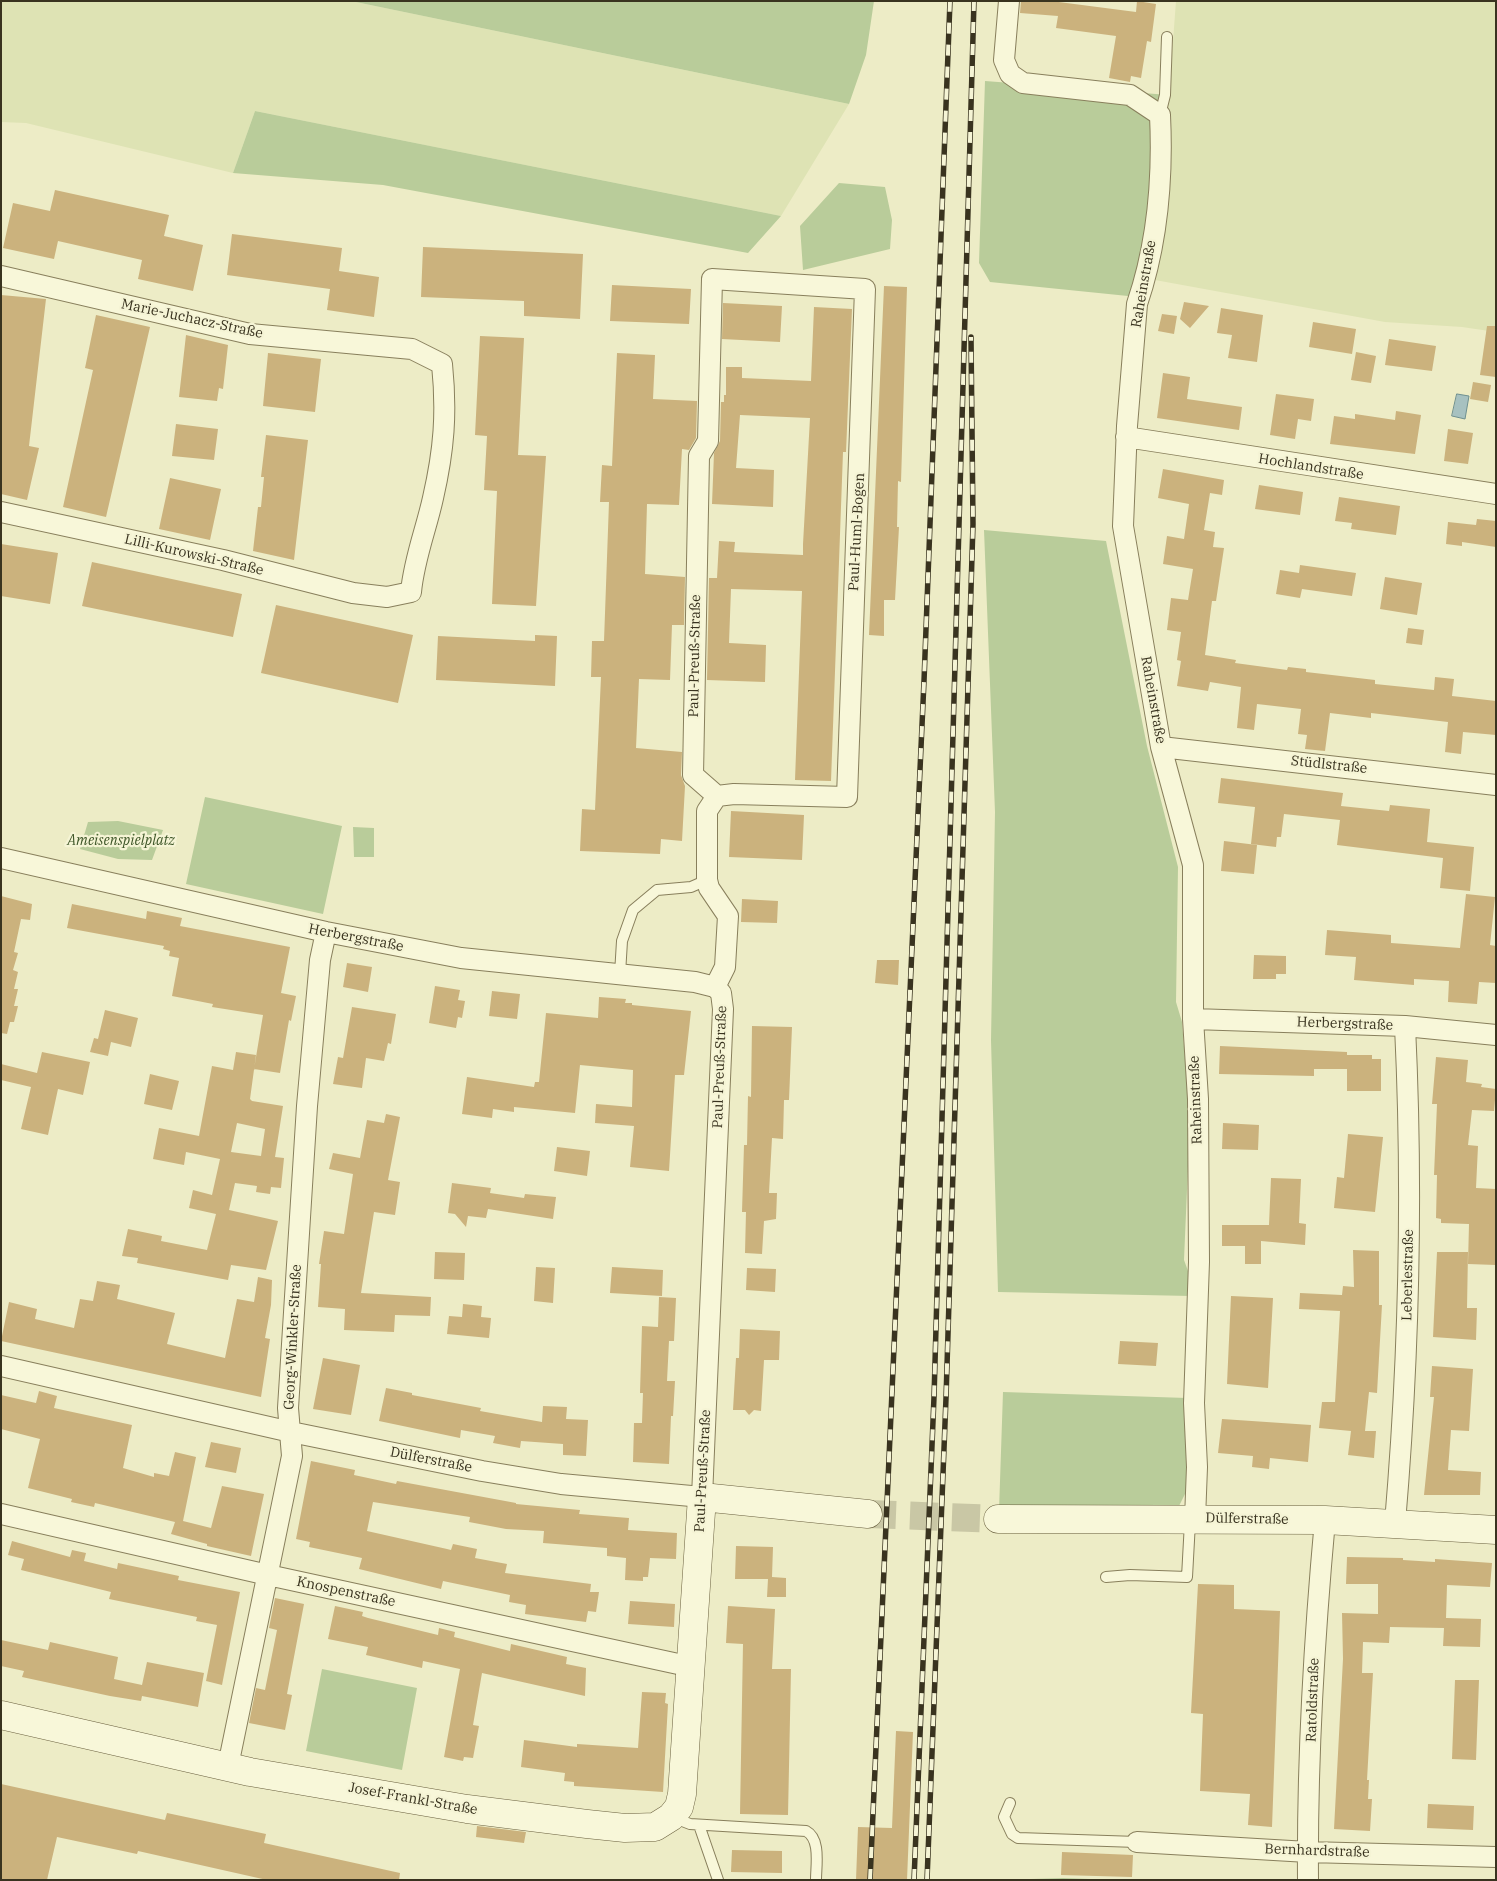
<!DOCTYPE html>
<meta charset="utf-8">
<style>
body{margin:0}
#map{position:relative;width:1497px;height:1881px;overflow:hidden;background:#edecc6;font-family:"IBM Plex Serif",serif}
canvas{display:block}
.frame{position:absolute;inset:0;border:2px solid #39331f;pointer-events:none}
</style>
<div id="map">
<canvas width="1497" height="1881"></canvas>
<div class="frame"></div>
</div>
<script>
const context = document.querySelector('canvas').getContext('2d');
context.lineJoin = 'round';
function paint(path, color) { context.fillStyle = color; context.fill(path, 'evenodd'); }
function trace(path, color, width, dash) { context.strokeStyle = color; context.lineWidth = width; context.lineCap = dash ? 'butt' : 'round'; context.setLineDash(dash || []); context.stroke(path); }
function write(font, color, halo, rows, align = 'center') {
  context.font = font + ' "IBM Plex Serif",serif'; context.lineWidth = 4.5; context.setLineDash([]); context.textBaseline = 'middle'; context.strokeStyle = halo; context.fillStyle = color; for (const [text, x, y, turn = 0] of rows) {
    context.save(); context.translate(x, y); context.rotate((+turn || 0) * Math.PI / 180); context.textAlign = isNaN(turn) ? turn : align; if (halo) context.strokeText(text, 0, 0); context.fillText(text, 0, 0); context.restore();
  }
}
paint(new Path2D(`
 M1,1H351L849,104L781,216L255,111L233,173L26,123L1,122Z
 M1176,1H1496V332L1462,327L1385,322L1144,278L1161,124L1169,95Z`), '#dee3b4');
paint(new Path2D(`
 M351,1H874L866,55L849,104Z
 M985,81L1169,95L1161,124L1144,278L1128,296L990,282L979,263Z
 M255,111L781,216L748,253L383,185L233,173Z
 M839,183L885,187L892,220L890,249L803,270L800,226Z
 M984,530L1106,541L1147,746L1178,867L1176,1002L1182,1022L1190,1119L1184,1260L1191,1279V1296L998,1292L991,1040L995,812Z
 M205,797L342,826L323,914L186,884Z
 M118,821L163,830L152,860L118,859L80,849L88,822Z
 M353,827L374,828V857H354Z
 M1003,1392L1187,1398L1188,1488L1178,1508L999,1511Z
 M322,1669L417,1688L402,1770L306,1751Z
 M1063,1878L1118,1880H998H999Z`), '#b9cc9a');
const water = new Path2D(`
 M1457,394L1469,396L1465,419L1452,416Z`);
paint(water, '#a7c1c0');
trace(water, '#6e8f8f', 1);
paint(new Path2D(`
 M1021,1H1051L1136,12L1137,1L1156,4L1151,42L1147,41L1141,78L1131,76L1130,82L1109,78L1116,36L1056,28L1058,16L1020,13Z
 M55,190L169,215L164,236L203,245L193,291L138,279L142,260L58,241L54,259L3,248L13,203L50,211Z
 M232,234L342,248L339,271L379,277L374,317L327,310L330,289L227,275Z
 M423,247L583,254L580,319L524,316V301L421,297Z
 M612,285L691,289L689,324L610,321Z
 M884,286L907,287L901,482L898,481L897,527H899L895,600H884V636L869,635Z
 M1,295L46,299L29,446L39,448L27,500L1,494Z
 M1184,302L1209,306L1190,328L1180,319Z
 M723,303L782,306L780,342L722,339Z
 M814,307L852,309L846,452H843L831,781L795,780L802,591L731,589L729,643L766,645L765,682L707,680L709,578H717L719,541L735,542L734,552L803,555V544L810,418L740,415L736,468L774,470L773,507L712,504L714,453L720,441L721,402H724V395H726V367H742V378L811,381Z
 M1221,308L1263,315L1257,362L1228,358L1232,335L1217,333Z
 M1162,314L1177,316L1174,334L1158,331Z
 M96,315L150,327L106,517L63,507L93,370L85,368Z
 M1313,322L1356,329L1352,354L1309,347Z
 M1487,326H1496V377L1480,375Z
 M186,335L228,345L223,389L219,388L217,401L179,397Z
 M480,336L524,338L518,455L546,456L536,606L492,604L497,491L484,490L487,436L475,435Z
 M1389,339L1436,346L1432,371L1385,365Z
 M1356,352L1376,356L1371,383L1351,380Z
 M268,353L321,359L315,412L263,406Z
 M617,353L655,355L653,399L697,401L696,438L689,450L682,449L679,505L647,504L645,574L685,577L684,625H672L670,680L639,679L636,748L682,752L681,775L685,786L682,841L661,839L660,854L580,851L582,809L595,810L601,677H591L592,641H604L609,502H600L602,465L612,466Z
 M1163,373L1190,377L1187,399L1242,407L1239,430L1157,418Z
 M1473,382L1491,385L1488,402L1470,399Z
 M1276,394L1314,399L1311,421L1298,419L1295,439L1270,435Z
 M1396,411L1421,415L1415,454L1330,444L1334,416L1355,419V414L1395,420Z
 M176,424L218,429L214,460L172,456Z
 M1448,429L1473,433L1468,464L1444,461Z
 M266,435L308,440L294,560L253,551L258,507H261L264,477H261Z
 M1163,469L1224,480L1222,495L1210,493L1204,530L1215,532L1213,547L1224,548L1216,601H1212L1205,655L1236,660L1235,663L1287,670L1288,667L1306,669V672L1375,680V684L1434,690L1435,677L1454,679L1452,696L1496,701V735L1463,732L1461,754L1445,752L1448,722L1371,713V718L1330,713L1325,751L1305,749L1307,735L1298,734L1301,709L1257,704L1254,730L1237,728L1241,687L1210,682L1208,691L1177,686L1181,661L1177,660L1181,632L1167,630L1171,598L1188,600L1193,569L1163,564L1167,536L1184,539L1189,504L1158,498Z
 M170,478L221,489L210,540L159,529Z
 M1259,485L1303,492L1300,515L1255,509Z
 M1339,497L1400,506L1396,535L1351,529L1352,523L1335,521Z
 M1477,519L1496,521V547L1462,542V546L1446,544L1448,522L1476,525Z
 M1,544L58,553L50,604L1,596Z
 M92,562L242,594L233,637L82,606Z
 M1300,565L1356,573L1352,596L1302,589L1300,598L1276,594L1280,570L1299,573Z
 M1385,577L1422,583L1417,615L1380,609Z
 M276,605L413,635L398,703L261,673Z
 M1408,628L1424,630L1422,645L1406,643Z
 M535,635L557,636L555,686L436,680L438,636L535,641Z
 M1221,778L1343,793L1341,806L1389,811L1390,805L1430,809L1427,842L1474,847L1470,891L1440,888L1443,858L1337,845L1340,820L1284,814L1281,837H1277L1276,847L1251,844L1255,807L1218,803Z
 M731,811L804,815L802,860L729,857Z
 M1224,841L1257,845L1254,874L1221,871Z
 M1466,894L1495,897L1490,945L1496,946V983L1479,982L1477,1004L1448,1002L1449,981L1414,979V985L1354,980L1356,957L1325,955L1327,930L1391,935V943L1460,948Z
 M1,896L32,904L30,920L21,919L14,952L18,953L13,970L18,972L14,989H18L14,1006H18L14,1022H10L7,1034L1,1033Z
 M742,899L778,901L777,923L741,922Z
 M72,904L146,919L147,911L182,918L180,926L290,947L281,993L296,996L291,1021L289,1020L280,1073L254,1069L263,1015L212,1007L213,1004L172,996L179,958L169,956L170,951L163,949L164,946L67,928Z
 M1254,955L1286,956V974H1276V979H1253Z
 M877,960H899L898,985L875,983Z
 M347,963L372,967L368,992L343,987Z
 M435,986L460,990L458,1000L465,1001L462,1018L458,1017L456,1028L429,1023Z
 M492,991L520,994L517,1019L489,1016Z
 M599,997L626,999L625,1003H632V1005L691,1011L684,1075H675L669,1171L630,1167L634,1126L595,1123L596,1104L632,1107L633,1070L580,1065L575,1113L514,1107V1112L493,1109L492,1118L462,1114L467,1077L534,1087L535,1082H539L546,1013L598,1018Z
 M352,1007L396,1014L391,1044L388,1043L384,1061L366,1058L362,1088L333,1084L338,1057L343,1058Z
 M105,1010L138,1018L131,1047L111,1042L108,1056L90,1052L94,1038L98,1039Z
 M752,1026L792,1027L789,1100H784L783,1139L772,1138L769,1193H777L776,1219L764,1221L762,1254L745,1253L746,1212H742L744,1145H747L748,1096L751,1097Z
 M1220,1046L1347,1052V1055H1372V1059H1381V1091H1347V1069H1314V1076L1219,1074Z
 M42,1052L90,1062L83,1095L58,1089L48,1135L21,1129L31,1087L1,1080V1064L37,1073Z
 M236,1052L256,1055L250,1099L252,1101L283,1106L275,1157L284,1158L281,1188L271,1187L270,1194L256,1192L257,1186L235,1183L229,1210L278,1221L266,1270L231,1265L228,1280L137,1263L138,1258L122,1256L128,1229L162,1236L161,1241L207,1250L216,1214L189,1208L193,1190L212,1195L220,1159L186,1152L184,1165L153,1159L159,1128L199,1136L212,1066L233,1070ZM237,1123L265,1129L261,1156L231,1152Z
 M1436,1057L1468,1060L1466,1082L1482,1084L1481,1087L1496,1089L1494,1111L1472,1110L1468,1145L1478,1146L1476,1188L1496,1189V1265L1468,1264L1469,1224L1441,1223V1219L1436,1218L1437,1175H1434L1437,1104H1432Z
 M150,1074L179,1081L172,1110L144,1104Z
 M386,1114L400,1117L388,1180L400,1182L395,1215L374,1212L361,1293L431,1297L430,1316L395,1315L394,1332L344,1330L345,1309L318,1307L321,1264H319L324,1231L344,1234L353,1174L329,1169L333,1153L360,1158L367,1120L384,1123Z
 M1223,1123L1259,1125L1258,1150L1222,1149Z
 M1348,1134L1383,1137L1375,1212L1334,1208L1337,1177L1344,1178Z
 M557,1147L590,1151L587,1176L554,1171Z
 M1271,1178L1301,1179L1299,1223L1306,1224L1305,1245L1261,1241V1264H1245V1246H1222V1225H1269Z
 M452,1183L491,1188L490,1193L524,1198L525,1194L556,1197L553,1219L488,1209L486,1218L468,1216L466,1227L455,1214L448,1213Z
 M1353,1250L1379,1251V1305H1382L1377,1393L1369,1392L1365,1431H1376L1374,1458L1348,1455L1351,1431L1319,1428L1322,1402H1335L1340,1311L1299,1309L1300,1293L1342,1295L1343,1286L1354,1287Z
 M435,1252L465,1253L464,1280L434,1279Z
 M1437,1252H1468L1467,1308H1477L1476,1340L1433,1337Z
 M536,1267L555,1268L553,1303L534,1301Z
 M612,1267L663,1270L662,1296L610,1293Z
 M747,1268L776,1269L775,1292L746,1290Z
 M258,1277L272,1280L271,1305L265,1338L270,1339L261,1397L1,1341L9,1302L37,1309L35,1319L74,1328L80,1299L93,1301L97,1281L120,1285L117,1299L175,1313L167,1344L225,1358L237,1299L254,1302Z
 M1231,1296L1273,1298L1268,1388L1227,1384Z
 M659,1297L676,1298L674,1341H669L667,1381H675L673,1416H671L669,1464L633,1462L634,1423H642L643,1393H640L642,1326L658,1327Z
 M463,1304L482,1306L481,1317L491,1318L489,1338L447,1334L449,1316L462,1317Z
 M740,1329L780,1331L779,1360H764L761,1411L754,1410L749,1415L745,1410H733L736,1358H739Z
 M1120,1341L1158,1343L1156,1366L1118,1364Z
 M323,1358L360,1365L351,1415L313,1409Z
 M1432,1366L1473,1369L1469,1431L1451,1430L1448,1470L1481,1472L1480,1495H1424L1434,1397H1430Z
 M386,1388L412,1393V1395L481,1408L480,1411L542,1422L543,1406L567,1407L566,1419L588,1420L586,1456L563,1455V1444L521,1441L520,1448L493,1443L495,1436L461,1430L460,1438L379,1421Z
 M39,1391L57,1396L54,1408L132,1425L123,1468L154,1477V1473L169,1476L175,1452L196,1457L183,1521L211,1528L222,1486L264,1494L251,1556L207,1546V1544L171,1534L175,1522L95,1503L94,1507L71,1502L72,1499L28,1488L40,1439L1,1429V1395L36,1403Z
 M1222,1419L1311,1425L1308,1462L1270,1458L1269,1469L1252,1467L1253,1456L1218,1453Z
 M211,1442L241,1448L236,1473L205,1467Z
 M311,1461L355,1470L354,1475L396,1484L397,1481L516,1503V1504L580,1510L579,1514L629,1518L628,1530L677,1533L676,1559L650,1558L648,1577H643V1581L625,1580L626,1558L607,1556V1548L543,1543L544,1531L506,1529L469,1522L470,1517L373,1502L367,1531L447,1549L451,1550L453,1544L477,1549L475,1558L507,1564L505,1573L591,1584L590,1592H599L596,1612L588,1611L586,1622L525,1614L526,1605L509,1602L510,1595L443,1581L441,1589L359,1569L362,1558L309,1547L310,1542L296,1539Z
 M12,1541L70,1557L72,1550L86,1553L84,1561L117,1569L118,1563L179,1576L178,1580L240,1592L222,1685L206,1681L217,1625L196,1621L197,1617L109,1599L111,1592L21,1570L24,1559L8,1555Z
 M736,1546L773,1547L772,1577L786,1578V1597H767L768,1579H735Z
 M1347,1557L1403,1558V1560L1435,1562V1559L1492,1563L1490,1587L1447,1585L1446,1618L1481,1619L1480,1647L1443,1646L1444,1628L1390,1627L1389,1643L1363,1642L1362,1673H1373L1367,1780H1369L1368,1799H1372L1370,1831L1334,1829L1343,1659L1342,1613L1378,1614V1584H1346Z
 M1198,1584L1234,1585V1609L1280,1611L1272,1827L1248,1825L1250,1794L1200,1791L1203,1714L1191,1713Z
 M275,1598L304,1604L287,1694L292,1695L285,1730L249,1723L256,1688L265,1690L277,1630L269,1628Z
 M630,1601L675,1604L674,1627L628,1624Z
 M335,1606L363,1612L362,1616L368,1618L438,1635L439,1628L455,1632L454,1637L510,1651L511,1644L567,1657L566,1664L586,1668L585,1696L482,1673L473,1725L479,1726L473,1758L464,1757L463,1761L444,1757L460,1669L423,1661L422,1668L366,1655L368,1647L328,1639Z
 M728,1606L775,1609L772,1669H791L788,1815L740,1814L743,1644L726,1643Z
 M1,1640L48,1650L50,1642L118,1657L114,1679L142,1685L147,1662L204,1673L198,1707L142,1696L141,1701L110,1696L22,1677L24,1671L1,1666Z
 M1455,1680H1479L1476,1760L1452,1759Z
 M642,1692L666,1693L665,1703L668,1704L663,1792L574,1786V1782L564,1781L565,1773L521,1767L524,1740L577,1747V1744L638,1748Z
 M896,1731L913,1732L907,1880H856L858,1827L892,1828Z
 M1,1784L165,1820L167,1813L266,1834L264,1843L400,1873L399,1880H267L138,1851L137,1854L57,1837L47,1880H1Z
 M1428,1804L1474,1806L1473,1830L1427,1828Z
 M477,1826L526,1832L524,1843L476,1837Z
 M732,1850L782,1851V1873L731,1872Z
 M1062,1852L1133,1855L1132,1877L1061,1875Z`), '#cbb27d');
trace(new Path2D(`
 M868,1514L998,1519`), '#c9c7a5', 28, [28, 14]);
const lane = new Path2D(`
 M1160,115L1165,95L1167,37
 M620,974L622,941L633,910L657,890L691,887L707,880
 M1106,1577L1130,1575L1187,1577L1190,1522
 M1010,1803L1004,1817L1012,1834L1018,1838L1137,1842
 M672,1817L690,1824L806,1831C821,1839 816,1865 816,1880
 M699,1825L718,1880`);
const street = new Path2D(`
 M1009,1L1004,60L1010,74L1023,83L1130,95L1160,115C1163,177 1157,245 1137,304L1127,426L1123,526L1161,747L1193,865V1019L1198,1099L1199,1262L1194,1403L1197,1467L1195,1519
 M1,276L250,334L412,349L442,364C447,413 444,450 433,498C426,530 414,559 411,592L387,597L353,593L223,560L1,512
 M712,279L865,289L847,797L734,794L717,796L693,775L699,456L708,441Z
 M1126,437L1496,494
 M1161,747L1496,785
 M1,858L326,932L461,958L695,982L715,987
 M715,987L725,967L728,916L709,888L707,880V811L717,796
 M1193,1019L1405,1026L1496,1035
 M1,1366L291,1432L482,1471L561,1484L702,1497L723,1009L721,993L715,987
 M1,1514L268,1575L692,1667
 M1395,1523C1409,1358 1413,1192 1405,1026
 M228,1766L292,1456L288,1408L307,1106L320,960L326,932
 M1137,1842L1308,1852L1496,1857
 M1308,1880C1307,1760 1314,1640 1325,1520`);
const secondary = new Path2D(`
 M998,1519L1325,1520L1496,1530
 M1,1715L250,1772L467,1809L587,1824L625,1828L655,1827L671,1817L679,1807L682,1794L702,1497L868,1514`);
trace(lane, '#887f5c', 12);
trace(street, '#887f5c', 22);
trace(secondary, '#6a603f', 29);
trace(lane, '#f8f7d9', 10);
trace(street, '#f8f7d9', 20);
trace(secondary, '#f8f7d9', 28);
const rail = new Path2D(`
 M870,1880L924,681L950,1
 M914,1880L934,1397L974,1
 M927,1880L946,1398L973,524L971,337`);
trace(rail, '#39331f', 5.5);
trace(rail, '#f5f4d5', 4, [11]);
write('14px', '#39331f', '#f5f4d5', [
 ["Raheinstraße",1144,284,-80],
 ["Marie-Juchacz-Straße",192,319,12],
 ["Hochlandstraße",1311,467,9],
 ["Paul-Huml-Bogen",857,532,-87],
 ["Lilli-Kurowski-Straße",194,555,13],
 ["Paul-Preuß-Straße",695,656,-89],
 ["Raheinstraße",1153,700,80],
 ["Stüdlstraße",1329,765,6],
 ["Herbergstraße",356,938,11],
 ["Herbergstraße",1345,1024,2],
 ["Paul-Preuß-Straße",720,1067,-88],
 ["Raheinstraße",1196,1100,-92],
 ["Leberlestraße",1408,1275,-89],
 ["Georg-Winkler-Straße",293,1337,-87],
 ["Dülferstraße",431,1460,11],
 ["Paul-Preuß-Straße",703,1471,-87],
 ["Dülferstraße",1247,1519,1],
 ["Knospenstraße",346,1592,12],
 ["Ratoldstraße",1313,1700,-88],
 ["Josef-Frankl-Straße",413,1799,10],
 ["Bernhardstraße",1317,1851,2]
]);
write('italic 14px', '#3d5527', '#f5f4d5', [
 ["Ameisenspielplatz",121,841]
]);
</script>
